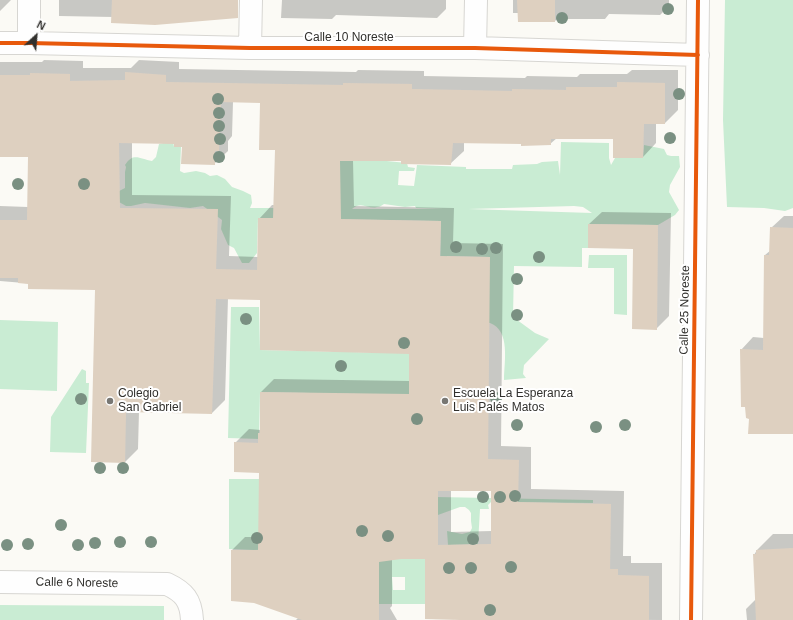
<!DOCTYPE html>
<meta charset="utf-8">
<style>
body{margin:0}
#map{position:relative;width:793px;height:620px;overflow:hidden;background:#fbfaf5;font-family:Helvetica,sans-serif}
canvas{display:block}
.north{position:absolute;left:16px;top:16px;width:40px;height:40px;-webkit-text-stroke:3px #fff;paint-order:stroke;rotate:26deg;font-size:11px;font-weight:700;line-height:16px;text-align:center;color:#31302d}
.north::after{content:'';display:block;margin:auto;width:14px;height:18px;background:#31302d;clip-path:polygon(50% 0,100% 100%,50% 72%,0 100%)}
</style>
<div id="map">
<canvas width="793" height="620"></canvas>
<div class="north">N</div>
</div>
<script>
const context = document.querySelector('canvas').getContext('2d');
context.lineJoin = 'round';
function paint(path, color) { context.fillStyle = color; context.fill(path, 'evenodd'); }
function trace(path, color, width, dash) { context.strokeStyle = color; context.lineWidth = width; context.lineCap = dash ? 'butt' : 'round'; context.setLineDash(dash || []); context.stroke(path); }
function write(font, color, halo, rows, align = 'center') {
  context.font = font + ' Helvetica,sans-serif'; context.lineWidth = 4; context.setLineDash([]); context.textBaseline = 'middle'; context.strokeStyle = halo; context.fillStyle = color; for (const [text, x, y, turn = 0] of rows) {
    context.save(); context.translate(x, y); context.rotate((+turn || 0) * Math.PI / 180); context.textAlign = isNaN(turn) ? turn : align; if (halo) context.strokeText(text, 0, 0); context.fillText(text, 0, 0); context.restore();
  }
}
paint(new Path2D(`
 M725,0H793V208L785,211L764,208L727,207L723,120Z
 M173,141L174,147H181L180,171L184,173L196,171L205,173L210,176L217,175L225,179L232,187L243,191L251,195L252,203L250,208H326L340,161L366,159L407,163L408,167L415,168L414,171H399L398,185L414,186L417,165L466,167V169H512L513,165L537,164L542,162L558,161L560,175L561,142L609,143V158L611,165L615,158H643L644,145L664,149L667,155L671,156H679L680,167L670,185L669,192L679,210L675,215L658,225L588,224V248H582V267L514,266L513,317L535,333L549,339L524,365L523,374L526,378L504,380C504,362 511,331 490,323L441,322L490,257L447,256L446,275H440L441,221L258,218L257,253L249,263H242L234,248L228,245L221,229L222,220L203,206L190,208L145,203L131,206H126L119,202V191L125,188V172L126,167L125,165C133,152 140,159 152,161L156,157L159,144ZM384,204L405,207L415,206L416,208L443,209H352C362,200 368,210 377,207C380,207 382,205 384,204ZM574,206L583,207L592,213L468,209Z
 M589,255H627V315L614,314V268H588Z
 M231,307H259L260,350L394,353L423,312L409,357V389L422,390L410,395L260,392L259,439L228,438Z
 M0,320L58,322L57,391L0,389Z
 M82,369L86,371V383H89L86,453L50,452L51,417Z
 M229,479H259V523L423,545L254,550L229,549Z
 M438,497L593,500V503L491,502L488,505L489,509H480L478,544L448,545L447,531L462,534L470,532L472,528L471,521V513L469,510L465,507H460L438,515Z
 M379,558L425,559V604H379ZM392,577H405V590H393Z
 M0,605L164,606V620H0Z`), '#c9ecd3');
paint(new Path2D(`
 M0,0H11L0,11Z
 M59,0H238L113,17L59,16Z
 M282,0H446V9L437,18L336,15L332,19L281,18Z
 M513,0H669V6L660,15L609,14L605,19H557L555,21L518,13H513Z
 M44,60L83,61V68H131L139,60L179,62V69L356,72L358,70L424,71V76L525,78L527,76L577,77L580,74H627L632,70H678V110L665,123H656V143L643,157H614V138H557L550,144L464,142V151L450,164L402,160H353L354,206L454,208L453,243L503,244L501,446L531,447V489L624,491L623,556H631V563H662V620L426,619V558L392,559V606L390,608L397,620H296L300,616L254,602L232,600V550L245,537H259L260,472L235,443L249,429L261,430V392L274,379L410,381V353L261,299L228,298L225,400L212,413L139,411L138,449L125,462L96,289L0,281V206L28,207L29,156H0V62H42ZM233,102H261L276,149L275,205H272L259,219L258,257L229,256L231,196L132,195V143H175L214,164L228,151V141L232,136ZM451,490H492V531L451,532Z
 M602,212L671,213L669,316L656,329L634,248L589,224Z
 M784,216H793V433L750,418L741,350L753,337L764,338L765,255L771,250V228Z
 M773,534H793V620H747L746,609L756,599L754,555L757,550Z`), '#0003');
paint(new Path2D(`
 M112,0H238V18L155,25L111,23Z
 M517,0H555V22H518Z
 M125,72L166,75V82L343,85V83L412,84V89L512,91V89L566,90V87H617V82L665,83V124H644L643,158H613V139H551V145L521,146V144L453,143L451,165L401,164V161H340L341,219L441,221L440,256L490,257L488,459L519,460L518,502L611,504L610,569H618V575L649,576V620H460L425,619V559H401L379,562V620H302L254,603L231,601V550H258L259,473L234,472V442L258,443V433H260V392L409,394V354L260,350V300L216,299L212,414L126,412L125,463L91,462L95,290L28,289V284L18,283V278H0V220H27L28,157H0V75H30V73L70,74V81L125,80ZM221,102L260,103L259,150H275L273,218H258L257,270L216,269L218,209L120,208L119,143L174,144V147H182L181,164L215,165V151H219ZM438,491H491V544L438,545Z
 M588,224L658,225L657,330L632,329L633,249L588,248Z
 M770,227L793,228V434H748L749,419L746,418L745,407H741L740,349L763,350L764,255H769Z
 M793,548V620H756L753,554H756V550Z`), '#ded0c0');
const minor = new Path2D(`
 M0,43H29L250,48H475L698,55
 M29,43V0
 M250,48L251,0
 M475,48L476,0
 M0,582L167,584C184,592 191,600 192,620
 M691,620L698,0`);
trace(minor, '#d7d6d2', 24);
trace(minor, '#fefefe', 22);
trace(new Path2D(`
 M0,43H29L250,48H475L698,55
 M691,620L698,0`), '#e8590c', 4);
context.fillStyle = '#7a9082';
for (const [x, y] of [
 [668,9],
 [562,18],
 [679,94],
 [218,99],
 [219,113],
 [219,126],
 [670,138],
 [220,139],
 [219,157],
 [18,184],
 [84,184],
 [456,247],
 [496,248],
 [482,249],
 [539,257],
 [517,279],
 [517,315],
 [246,319],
 [404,343],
 [341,366],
 [496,398],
 [81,399],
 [417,419],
 [517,425],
 [625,425],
 [596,427],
 [100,468],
 [123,468],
 [515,496],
 [483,497],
 [500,497],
 [61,525],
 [362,531],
 [388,536],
 [257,538],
 [473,539],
 [120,542],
 [151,542],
 [95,543],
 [28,544],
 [7,545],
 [78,545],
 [511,567],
 [449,568],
 [471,568],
 [490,610]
]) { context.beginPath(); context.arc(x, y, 6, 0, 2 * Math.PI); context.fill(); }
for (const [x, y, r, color] of [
 [110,401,4,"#787773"],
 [445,401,4,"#787773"]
]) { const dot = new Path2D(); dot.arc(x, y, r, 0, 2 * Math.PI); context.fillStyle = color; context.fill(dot); trace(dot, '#fff', 1.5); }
write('12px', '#31302d', '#fff', [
 ["Calle 10 Noreste",349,38],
 ["Calle 25 Noreste",685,310,-89],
 ["Calle 6 Noreste",77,583,1]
]);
write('12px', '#31302d', '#fff', [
 ["Colegio",118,394],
 ["San Gabriel",118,408],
 ["Escuela La Esperanza",453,394],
 ["Luis Palés Matos",453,408]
], 'left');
</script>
